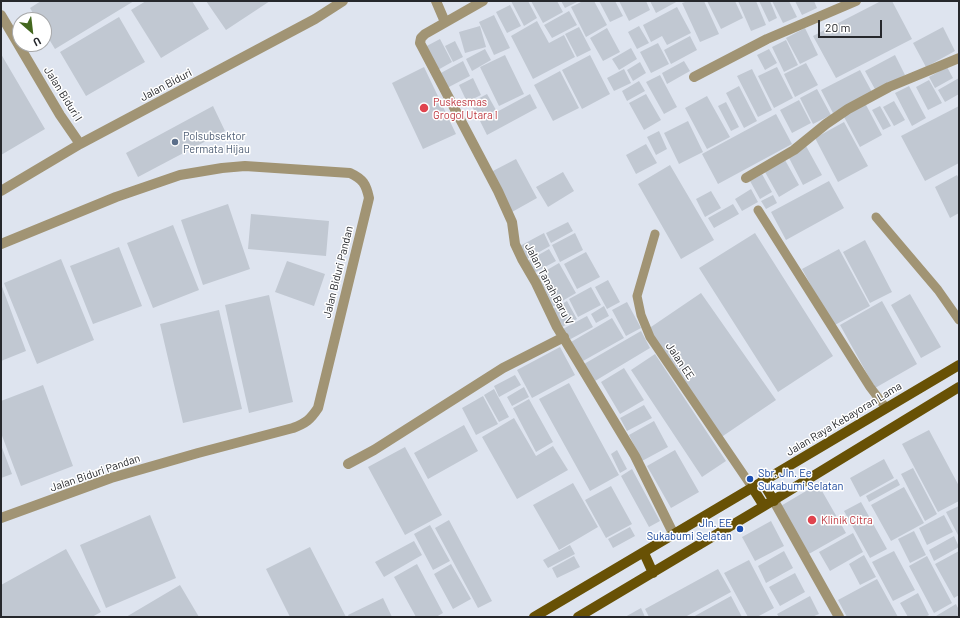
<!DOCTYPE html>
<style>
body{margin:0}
#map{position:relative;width:960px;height:618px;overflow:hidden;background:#dee4ef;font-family:Barlow,sans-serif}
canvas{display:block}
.frame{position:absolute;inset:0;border:2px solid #26282c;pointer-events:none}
.north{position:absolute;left:12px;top:12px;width:40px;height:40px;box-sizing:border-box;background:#fff;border:1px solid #a8a9ab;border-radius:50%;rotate:152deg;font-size:11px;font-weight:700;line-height:16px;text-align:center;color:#26282c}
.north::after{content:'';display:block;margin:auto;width:14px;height:18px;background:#44671f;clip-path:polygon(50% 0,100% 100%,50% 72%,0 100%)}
.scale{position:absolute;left:818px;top:20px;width:64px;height:18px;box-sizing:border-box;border:2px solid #26282c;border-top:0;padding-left:5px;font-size:12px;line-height:14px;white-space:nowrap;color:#26282c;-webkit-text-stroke:3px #fff;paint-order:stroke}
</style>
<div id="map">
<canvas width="960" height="618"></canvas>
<div class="frame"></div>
<div class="north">U</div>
<div class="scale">20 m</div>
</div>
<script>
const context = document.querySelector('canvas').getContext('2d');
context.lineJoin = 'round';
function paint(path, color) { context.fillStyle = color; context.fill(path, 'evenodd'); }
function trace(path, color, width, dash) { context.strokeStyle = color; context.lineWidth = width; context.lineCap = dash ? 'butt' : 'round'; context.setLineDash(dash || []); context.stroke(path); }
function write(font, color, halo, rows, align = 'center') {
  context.font = font + ' Barlow,sans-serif'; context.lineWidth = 3; context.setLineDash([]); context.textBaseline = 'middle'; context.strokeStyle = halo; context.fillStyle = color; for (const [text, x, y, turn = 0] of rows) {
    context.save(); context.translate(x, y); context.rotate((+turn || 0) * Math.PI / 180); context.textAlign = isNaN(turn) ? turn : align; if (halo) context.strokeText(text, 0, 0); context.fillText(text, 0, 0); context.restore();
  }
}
paint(new Path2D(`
 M41,1H134L55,49L44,31V20H37L30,8Z
 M146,1H192L209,29L161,58L131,10Z
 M206,1H270L226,30Z
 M511,1H528L537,18L524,26Z
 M531,1H557L563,12L543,23Z
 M561,1H579L565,8Z
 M583,1H594L607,25L586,37L571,7Z
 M599,1H615L623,16L610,22Z
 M619,1H646L650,10L629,21Z
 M650,1H678L656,13Z
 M688,1H704L719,34L700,42L682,3Z
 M707,1H735L743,18L721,29Z
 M738,1H756L766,25L751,31Z
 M759,1H770L777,18L769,22Z
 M772,1H789L797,17L783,23Z
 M795,1H814L817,8L802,15Z
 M881,1H892L912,39L836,78L813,36Z
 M510,5L521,26L507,33L496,12Z
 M677,7L691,33L667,45L662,36L651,42L643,25Z
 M569,11L577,25L552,38L544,25Z
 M494,15L510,48L494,55L479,22Z
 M119,17L145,62L86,96L60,52Z
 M537,21L549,43L564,35L575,57L533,79L511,36Z
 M480,26L486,47L465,53L459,32Z
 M639,26L649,43L637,49L628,32Z
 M579,27L591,50L577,57L565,34Z
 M943,27L955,51L926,67L913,43Z
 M607,28L620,52L603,61L590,38Z
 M805,28L818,55L800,64L786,38Z
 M690,36L697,50L671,64L664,50Z
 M440,39L452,62L436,71L423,48Z
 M786,40L798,65L784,72L772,47Z
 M455,41L463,57L453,62L445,46Z
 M658,43L669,64L651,73L640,52Z
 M631,48L637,59L619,70L612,59Z
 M485,49L491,60L472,71L466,59Z
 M769,49L777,63L765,70L757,55Z
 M1,54L45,129L1,155Z
 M505,55L524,94L499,106L480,67Z
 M590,55L610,94L582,109L562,70Z
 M895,55L905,75L876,91L865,71Z
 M463,61L470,76L447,88L439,74Z
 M684,61L690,71L667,84L662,73Z
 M640,62L646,73L633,81L627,70Z
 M806,63L818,85L795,97L784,74Z
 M424,67L456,134L423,149L392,83Z
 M777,67L793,98L774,108L758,76Z
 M947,67L953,78L935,88L929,77Z
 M624,69L631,83L614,91L607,78Z
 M752,69L772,110L758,117L737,76Z
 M860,70L872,92L833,113L821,90Z
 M560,71L579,108L553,121L534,85Z
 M660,75L677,107L664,114L646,82Z
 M473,78L481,95L467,102L459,85Z
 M959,78V94L945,102L938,90Z
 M929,80L942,103L928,110L916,87Z
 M639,81L645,91L627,101L622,91Z
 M739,86L757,121L744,128L726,93Z
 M909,86L926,118L912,126L895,93Z
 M817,89L831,115L813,124L800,98Z
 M487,94L496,110L479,119L470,103Z
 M530,94L537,108L487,135L480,121Z
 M646,94L661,120L644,130L629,103Z
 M707,96L730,137L707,149L685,108Z
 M799,100L811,123L792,133L780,110Z
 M894,101L905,120L894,126L883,107Z
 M726,102L739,127L731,131L718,106Z
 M865,103L882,135L860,147L843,115Z
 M213,106L225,131L138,177L126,153Z
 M880,106L891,126L883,130L872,110Z
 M959,106V163L925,181L901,136Z
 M776,114L792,144L718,184L702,154Z
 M688,121L703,152L679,164L664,133Z
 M844,122L868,166L838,182L815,138Z
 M659,131L667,149L656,155L647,137Z
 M646,144L657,163L636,174L626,155Z
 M806,146L822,175L803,185L788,156Z
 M516,159L537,198L512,212L491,172Z
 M785,160L799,185L779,197L765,172Z
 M670,165L714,240L681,259L638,184Z
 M563,172L574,191L548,207L536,187Z
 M762,174L772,192L760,199L750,181Z
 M957,175L959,179V213L950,218L935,187Z
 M829,181L844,208L786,240L771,212Z
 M751,189L758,202L742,211L735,199Z
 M711,191L721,208L705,217L696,199Z
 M773,195L777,203L766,209L761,201Z
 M228,204L250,269L203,285L181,220Z
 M733,204L739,214L714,228L708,218Z
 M251,214L329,221L326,256L248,249Z
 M568,222L573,231L551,243L546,233Z
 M173,225L199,290L153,308L127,243Z
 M544,233L550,246L525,260L518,247Z
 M575,233L583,250L560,262L552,245Z
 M755,233L833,356L778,392L699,268Z
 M865,240L892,292L870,303L843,252Z
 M119,247L142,306L93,324L70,266Z
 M549,249L556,261L532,274L526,262Z
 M839,249L870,306L833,326L802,269Z
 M586,252L600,277L577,289L564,264Z
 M61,259L94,340L37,364L4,283Z
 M287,261L325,274L314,306L275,292Z
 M559,263L576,293L552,307L535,277Z
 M608,280L620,302L607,309L595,287Z
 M1,284L26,351L1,361Z
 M591,287L601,305L578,317L569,299Z
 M701,293L776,400L720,438L648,329Z
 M910,294L941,347L921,358L891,305Z
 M269,295L293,402L249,413L225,305Z
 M567,301L577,319L562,327L553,309Z
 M882,301L917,364L875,388L840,325Z
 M627,302L641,328L626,336L612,310Z
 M604,306L609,316L596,323L591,314Z
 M219,310L242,409L183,423L160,324Z
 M587,316L593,327L567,341L561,330Z
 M612,318L624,338L583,361L571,342Z
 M641,331L650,348L595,381L584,364Z
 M560,347L575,375L532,398L517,370Z
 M655,354L726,461L702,477L631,370Z
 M624,368L644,400L620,414L601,382Z
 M515,375L521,385L499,397L494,386Z
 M569,383L619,475L590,491L539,399Z
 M43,385L73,466L21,486L1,433V401Z
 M524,387L529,397L512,406L507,397Z
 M494,389L509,417L499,422L484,395Z
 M483,396L498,424L476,435L462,408Z
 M529,399L553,442L536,452L513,408Z
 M644,405L652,418L627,431L620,418Z
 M514,418L536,456L553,446L568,470L517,499L482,437Z
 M654,421L668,447L642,461L629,435Z
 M464,425L478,451L428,479L414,453Z
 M929,430L959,486V501L938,512L902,444Z
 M1,445L12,474L1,478Z
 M405,447L442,515L405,535L368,467Z
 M617,450L627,469L620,473L611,454Z
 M675,450L699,492L671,508L647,466Z
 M884,459L894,478L860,497L850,478Z
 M913,468L937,514L925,521L901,474Z
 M632,469L660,521L649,527L621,476Z
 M897,479L900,485L869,502L866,496Z
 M573,483L598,527L559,550L533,505Z
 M818,484L846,533L807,555L779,507Z
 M611,486L632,524L606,538L585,500Z
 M904,487L924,523L891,541L871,505Z
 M861,502L887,549L870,558L844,511Z
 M959,506V537L946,512Z
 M150,515L176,578L106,608L80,545Z
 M944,515L953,532L927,545L919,528Z
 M449,520L492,601L478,608L435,528Z
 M771,521L784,546L755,561L742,537Z
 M430,525L450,561L433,570L414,534Z
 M630,527L635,536L613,548L608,539Z
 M914,531L926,555L910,563L898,539Z
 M853,533L863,552L830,571L819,552Z
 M954,536L959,547L934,561L929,550Z
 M414,541L422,555L384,577L375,562Z
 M570,545L575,554L548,568L543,560Z
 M310,547L346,617H290L266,569Z
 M66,549L101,612L92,617H2L1,585Z
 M784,551L793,568L766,583L758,566Z
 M894,551L915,590L893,601L872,562Z
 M959,551V595L954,598L935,564Z
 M864,555L876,577L860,585L849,564Z
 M574,556L580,567L557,578L552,568Z
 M927,556L952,603L934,613L909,566Z
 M749,560L774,608L757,617H748L724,573Z
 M417,564L443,613L436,617H416L394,577Z
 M451,564L471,599L453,609L434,574Z
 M718,569L731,592L685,617H649L645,609Z
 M795,573L805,592L780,606L769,587Z
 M877,579L898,617H847L838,600Z
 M180,585L199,617H126Z
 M918,593L929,615L925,617H908L900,603Z
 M731,596L742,617H693Z
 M810,596L819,614L812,617H779L777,614Z
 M383,598L392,617H349L348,615Z
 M956,604L959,610V617H937L936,616Z
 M641,608L645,617H625Z`), '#c1c8d2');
trace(new Path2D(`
 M758,210L870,387L886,408
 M876,217L938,290L959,320
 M655,234L637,296L641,315L650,337L752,487`), '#a19474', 9);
trace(new Path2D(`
 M436,1L445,22
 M483,1L425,34L421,38L420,43L498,191L512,222L515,244L522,259L536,283L557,327L635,456L674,535
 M1,15L60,115L80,144
 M694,77L767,39L856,1
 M746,178L794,150L826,124L848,109L889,87L959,58
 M1,191L80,144L315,19L343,1
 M1,244L116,197L180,175L222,168L245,166L350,173C363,179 366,184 369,198L318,408C310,420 306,423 293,428L198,453L111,478L1,518
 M348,464L374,450L503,368L564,337
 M774,501L839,617`), '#a19474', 10);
trace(new Path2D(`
 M762,481L774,501
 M752,487L764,506
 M644,553L653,573
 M534,617L959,365
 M578,617L764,506L959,387`), '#685105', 10);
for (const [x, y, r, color] of [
 [424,108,5,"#e0444e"],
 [175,142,4,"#5c6f8a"],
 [750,479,4,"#1a4fb4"],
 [812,520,5,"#e0444e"],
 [740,529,4,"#1a4fb4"]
]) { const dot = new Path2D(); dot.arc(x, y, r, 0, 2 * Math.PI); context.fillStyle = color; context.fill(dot); trace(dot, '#fff', 1.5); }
write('11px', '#26282c', '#fff', [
 ["Jalan Biduri",166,85,-28],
 ["Jalan Biduri I",63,94,58],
 ["Jalan Biduri Pandan",338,272,-76],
 ["Jalan Tanah Baru V",549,284,62],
 ["Jalan EE",680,361,56],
 ["Jalan Raya Kebayoran Lama",844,419,-31],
 ["Jalan Biduri Pandan",95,473,-19]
]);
write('11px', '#be3a42', '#fff', [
 ["Puskesmas",433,102],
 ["Grogol Utara I",433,115],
 ["Klinik Citra",821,520]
], 'left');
write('11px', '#4e5e75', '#fff', [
 ["Polsubsektor",183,136],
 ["Permata Hijau",183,149]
], 'left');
write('11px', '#164399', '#fff', [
 ["Sbr. Jln. Ee",758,473],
 ["Sukabumi Selatan",758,486],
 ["Jln. EE",732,523,"right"],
 ["Sukabumi Selatan",732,536,"right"]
], 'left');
</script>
